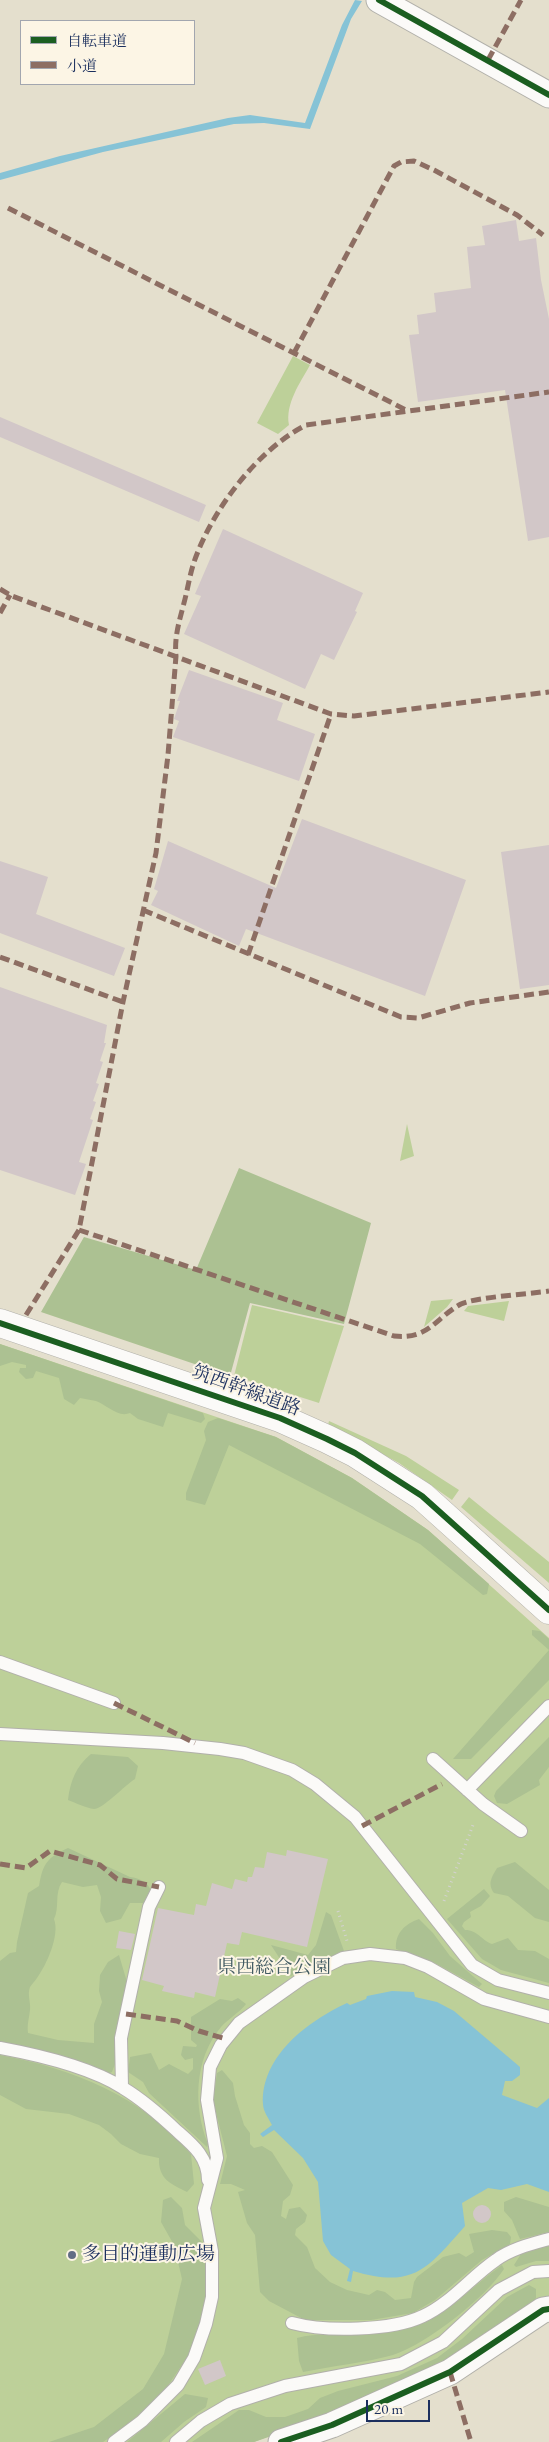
<!DOCTYPE html>
<meta charset="utf-8">
<style>
body{margin:0}
#map{position:relative;width:549px;height:2442px;overflow:hidden;background:#e4dfcd;font-family:"EB Garamond","Noto Serif JP",serif}
canvas{display:block}
.legend{position:absolute;left:20px;top:20px;width:175px;height:65px;box-sizing:border-box;background:#fcf5e5;border:1px solid #a2a6af;margin:0;padding:6px 9px;list-style:none;font-size:15px;color:#1b2f5e}
.legend li{display:flex;align-items:center;gap:10px;height:25px}
.legend b{width:25px;border:1px solid #a2a6af}
.scale{position:absolute;left:366px;top:2400px;width:64px;height:22px;box-sizing:border-box;border:2px solid #1b2f5e;border-top:0;padding-left:6px;font-size:15px;line-height:18px;white-space:nowrap;color:#1b2f5e;-webkit-text-stroke:4px #fcf5e5;paint-order:stroke}
</style>
<div id="map">
<canvas width="549" height="2442"></canvas>
<ul class="legend">
<li><b style="height:6px;background:#1b5e20"></b>自転車道</li>
<li><b style="height:6px;background:#8d6e63"></b>小道</li>
</ul>
<div class="scale">20 m</div>
</div>
<script>
const context = document.querySelector('canvas').getContext('2d');
context.lineJoin = 'round';
function paint(path, color) { context.fillStyle = color; context.fill(path, 'evenodd'); }
function trace(path, color, width, dash) { context.strokeStyle = color; context.lineWidth = width; context.lineCap = dash ? 'butt' : 'round'; context.setLineDash(dash || []); context.stroke(path); }
function write(font, color, halo, rows, align = 'center') {
  context.font = font + ' "EB Garamond","Noto Serif JP",serif'; context.lineWidth = 4; context.setLineDash([]); context.textBaseline = 'middle'; context.strokeStyle = halo; context.fillStyle = color; for (const [text, x, y, turn = 0] of rows) {
    context.save(); context.translate(x, y); context.rotate((+turn || 0) * Math.PI / 180); context.textAlign = isNaN(turn) ? turn : align; if (halo) context.strokeText(text, 0, 0); context.fillText(text, 0, 0); context.restore();
  }
}
paint(new Path2D(`
 M293,356L310,365C300,383 285,404 289,425L278,434L257,423Z
 M407,1124L414,1156L400,1161Z
 M453,1299L447,1307L424,1327L431,1301Z
 M509,1301L504,1321L464,1311L468,1306Z
 M252,1305L344,1326L319,1403L234,1376Z
 M0,1344L276,1437L352,1478L428,1530L549,1638V2298L435,2371L254,2442H0Z
 M329,1421L406,1456L459,1490L452,1500L399,1463L328,1425Z
 M469,1497L549,1562V1583L461,1507Z`), '#bdd099');
paint(new Path2D(`
 M239,1168L371,1223L344,1324L250,1303L230,1376L41,1312L84,1237L196,1270Z
 M0,1344L203,1413L205,1419L201,1423L168,1413L163,1427L138,1419L130,1413C118,1418 107,1405 96,1401C91,1400 85,1399 80,1398L74,1405L64,1399L59,1378L36,1371L33,1378L26,1379L19,1372L20,1368H26V1365L12,1362L0,1366Z
 M218,1418L276,1437L352,1478L428,1530L489,1584L487,1594L483,1595L420,1544L229,1445L205,1505L186,1500V1493L206,1440L204,1431L208,1422Z
 M532,1630L540,1631L549,1639V1680L471,1759H453L549,1650L532,1635Z
 M549,1737V1767L539,1780L540,1785L507,1804L497,1803L494,1796L496,1791Z
 M91,1754L128,1757L138,1766L135,1779C125,1785 103,1809 94,1809C86,1808 76,1803 68,1800C70,1782 76,1766 91,1754Z
 M68,1848L130,1877C143,1879 149,1883 153,1896L147,1903H130L121,1919L106,1923L100,1911L101,1897L97,1885L83,1887L62,1882C54,1894 60,1907 54,1919C60,1935 47,1964 37,1978C35,1981 32,1984 30,1987C27,1995 31,2002 30,2010C29,2019 27,2024 28,2033L58,2040L94,2043V2024L102,2002L99,1991L100,1975L108,1962L119,1955L127,1982L115,2035V2064L112,2072L107,2074L0,2042V1961L10,1953L16,1952L17,1942L28,1893L39,1886C43,1863 47,1858 68,1848Z
 M515,1862L549,1890V1922L535,1918L508,1896L494,1893C487,1883 492,1877 497,1868Z
 M484,1889L490,1896L481,1906L470,1912L471,1917L464,1922L462,1926L465,1930C478,1930 481,1940 492,1944L508,1938L518,1950L535,1951L549,1959V1983L501,1970L482,1959L447,1919Z
 M326,1912L331,1915L344,1951C326,1960 306,1964 291,1976L271,1945L308,1955L316,1945Z
 M419,1919L433,1933L450,1956L482,1984L479,1987L435,1963L396,1949C395,1933 405,1924 419,1919Z
 M238,1998L246,2004C239,2013 229,2018 221,2027C194,2059 193,2107 208,2144L207,2147L149,2093L143,2082L128,2072L130,2057L151,2053L159,2070L169,2064L188,2074L193,2069V2058L185,2060L181,2055L183,2046L196,2047L197,2045L191,2040V2017L220,1999L232,2001Z
 M0,2055C71,2068 144,2097 191,2154L194,2184L187,2192C171,2184 158,2179 159,2158L140,2154L121,2144L111,2134L99,2125L69,2114L26,2109L0,2095Z
 M222,2070L233,2083L235,2096L244,2125L250,2133V2144L254,2148L262,2146L272,2152L293,2185L290,2195L283,2201L281,2216L286,2219L289,2209L300,2207L307,2215L305,2222L296,2229L295,2235L307,2247L315,2268L330,2282L347,2290L369,2295L377,2290L385,2292L395,2300L411,2298L414,2282L417,2277L443,2257L459,2253L466,2257L474,2252L469,2234L492,2230L507,2232L511,2237L510,2244L482,2260L435,2300L413,2313L371,2320H305L269,2301L260,2292L255,2235L247,2223L238,2192L245,2190L231,2184H220L227,2156L213,2101L217,2073Z
 M171,2197L182,2208L185,2225L202,2242L207,2280L203,2315L188,2356L165,2390L130,2423L103,2442H49L94,2427L143,2389L164,2354L182,2279L174,2245L161,2222L163,2200Z
 M516,2197L549,2207V2232L520,2239L512,2220L504,2211V2202Z
 M549,2245V2261H536L516,2267L514,2265L521,2254Z
 M502,2265L504,2269C485,2298 427,2344 393,2355C364,2363 332,2366 303,2372L299,2361L297,2338C321,2331 345,2337 369,2334C385,2332 407,2330 422,2323C452,2310 475,2284 502,2265Z
 M529,2285L536,2289V2298L531,2306L435,2371L324,2418L254,2442H192L239,2410H249L266,2417H285L308,2409L320,2398L338,2391L397,2376L437,2358L462,2339L507,2297Z
 M185,2394L208,2398L206,2407L184,2422L161,2442H127Z`), '#acc192');
paint(new Path2D(`
 M355,0L362,1L351,19L310,129L264,123L234,124L103,152L0,180V173L60,156L228,118L250,115L305,123L342,25Z
 M392,1991L414,1992L415,1997L437,2002L454,2011L520,2067V2075L512,2081H505L502,2095L537,2108L549,2098V2192L527,2184L501,2190L488,2188L462,2203L465,2226C427,2269 414,2289 353,2271L351,2282L347,2281L350,2269L331,2255L323,2241L318,2182L303,2158L274,2130L263,2137L260,2134L272,2125C269,2119 263,2111 263,2104C261,2056 308,2021 347,2003L350,2005L366,1999L367,1996Z`), '#86c3d6');
paint(new Path2D(`
 M516,220L519,241L536,238L541,280L549,319V537L528,541L505,390L418,402L409,335L419,334L417,315L436,312L434,293L471,288L467,247L485,245L482,226Z
 M0,417L206,505L199,522L0,437Z
 M223,529L363,593L355,611L357,612L334,660L321,654L305,689L184,634L201,596L195,594Z
 M189,670L283,703L277,720L315,734L299,781L173,737L179,721L174,719L180,701H177Z
 M302,819L466,880L425,996L246,929L239,946L151,905L158,891L154,889L168,841L276,888Z
 M549,845V985L520,989L501,852Z
 M0,861L48,877L36,914L125,948L114,976L0,933Z
 M0,987L107,1025L104,1043H106L100,1061L103,1062L96,1083L99,1084L93,1101L96,1102L90,1119L93,1120L79,1162L86,1164L75,1195L0,1170Z
 M287,1850L328,1859L307,1947L242,1932L239,1945L227,1943L215,1997L195,1992L194,1998L162,1991L164,1986L142,1980L158,1908L194,1915L196,1904L206,1906L212,1883L232,1889L235,1879L247,1882L248,1877H252L255,1867L264,1868L267,1852L286,1856Z
 M119,1931L135,1934L131,1950L116,1948Z
 M473 2214a9 9 0 1 1 18 0a9 9 0 1 1-18 0Z
 M220,2360L226,2376L205,2385L198,2369Z`), '#d2c7c8');
const service = new Path2D(`
 M0,1662L114,1703
 M0,1734L163,1743L220,1749L244,1753L292,1770L315,1784L355,1817L472,1965L498,1980L549,1993
 M433,1759L483,1804L521,1831
 M467,1790L549,1706
 M0,2048C38,2055 90,2067 123,2088C143,2100 160,2115 177,2131C193,2145 208,2157 208,2180
 M122,2087L121,2038L149,1907L159,1887
 M292,2323C325,2332 392,2331 423,2316C450,2304 471,2277 496,2260C511,2249 531,2244 549,2239
 M114,2442L142,2421L178,2385L194,2358L206,2324L212,2297V2251L204,2208L217,2158L207,2100L210,2067L221,2045L239,2023L304,1977L343,1958L370,1954L405,1958L428,1967L484,1999L549,2017
 M176,2442L201,2421L230,2404L285,2386L401,2364L443,2342L499,2290L533,2272L549,2271`);
const minor = new Path2D(`
 M379,0L549,95
 M281,2442L332,2425L450,2372L543,2310L549,2309`);
const tertiary = new Path2D(`
 M0,1323L280,1418L327,1439L355,1453L422,1496L549,1610`);
trace(service, '#b1b0aa', 14);
trace(minor, '#b1b0aa', 27);
trace(tertiary, '#b1b0aa', 29);
trace(new Path2D(`
 M444,1901L473,1825
 M338,1911L347,1941`), '#d3d2d0', 3, [1, 4]);
trace(service, '#fbfaf8', 12);
trace(minor, '#fbfaf8', 25);
trace(tertiary, '#fbfaf8', 28);
trace(new Path2D(`
 M488,60L521,0
 M8,208L408,411
 M294,353L394,166L401,162L414,161L434,170L517,215L543,235
 M0,589L12,596L331,714L354,716L549,692
 M0,613L10,595
 M143,910L401,1017L418,1018L470,1003L549,992
 M248,955L331,714
 M0,957L123,1002
 M79,1230L394,1336C429,1340 435,1318 461,1304C476,1297 530,1294 549,1291
 M26,1315L79,1230L123,1002L156,853L168,755L176,656C174,636 180,619 185,599C188,587 190,574 194,562C212,510 257,450 306,425L549,392
 M114,1703L195,1743
 M362,1826L442,1784
 M0,1864L26,1868L50,1851L100,1865L117,1879L159,1887
 M126,2014L177,2021L199,2031L226,2039
 M450,2372L471,2442`), '#8d6e63', 5, [10, 5]);
trace(new Path2D(`
 M379,0L549,95
 M0,1323L280,1418L327,1439L355,1453L422,1496L549,1610
 M281,2442L332,2425L450,2372L543,2310L549,2309`), '#1b5e20', 6);
for (const [x, y, r, color] of [
 [72,2255,5,"#616d85"]
]) { const dot = new Path2D(); dot.arc(x, y, r, 0, 2 * Math.PI); context.fillStyle = color; context.fill(dot); trace(dot, '#fcf5e5', 2); }
write('19px', '#1b2f5e', '#fcf5e5', [
 ["筑西幹線道路",246,1391,20]
]);
write('19px', '#425b63', '#fcf5e5', [
 ["県西総合公園",274,1968]
]);
write('19px', '#1b2f5e', '#fcf5e5', [
 ["多目的運動広場",82,2255]
], 'left');
</script>
